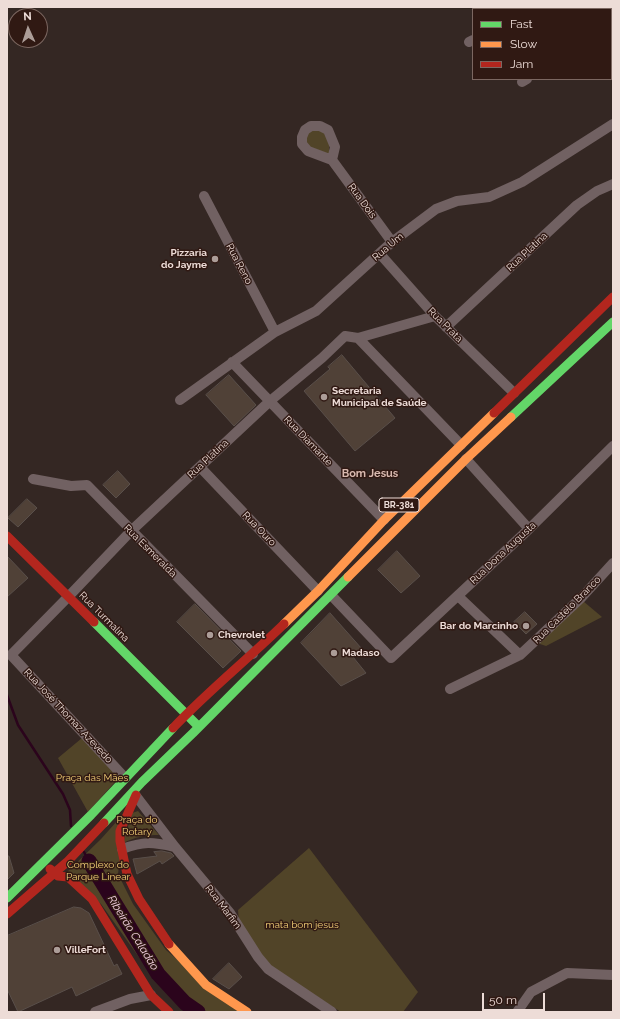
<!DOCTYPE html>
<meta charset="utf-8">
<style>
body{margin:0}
#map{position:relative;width:620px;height:1019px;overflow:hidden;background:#342723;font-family:Raleway,sans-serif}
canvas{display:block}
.frame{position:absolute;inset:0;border:8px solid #eddcd7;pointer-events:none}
.legend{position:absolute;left:472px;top:8px;width:140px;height:72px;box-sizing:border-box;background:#301913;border:1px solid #7c6761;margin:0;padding:5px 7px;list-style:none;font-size:12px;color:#eddcd7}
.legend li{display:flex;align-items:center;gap:8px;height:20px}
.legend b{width:20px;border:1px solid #7c6761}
.north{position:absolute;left:8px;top:8px;width:40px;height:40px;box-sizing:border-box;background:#301913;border:1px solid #7c6761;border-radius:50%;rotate:357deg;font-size:11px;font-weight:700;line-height:16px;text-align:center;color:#eddcd7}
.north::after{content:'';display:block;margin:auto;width:14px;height:18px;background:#ac9d98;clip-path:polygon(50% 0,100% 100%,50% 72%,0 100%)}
.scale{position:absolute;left:482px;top:993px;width:63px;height:18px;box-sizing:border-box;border:2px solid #eddcd7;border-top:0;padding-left:5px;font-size:12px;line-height:14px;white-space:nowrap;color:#eddcd7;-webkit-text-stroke:3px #301913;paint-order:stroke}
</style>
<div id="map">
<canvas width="620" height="1019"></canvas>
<div class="frame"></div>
<ul class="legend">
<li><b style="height:5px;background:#63d668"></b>Fast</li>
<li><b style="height:5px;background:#ff974d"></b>Slow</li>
<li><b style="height:5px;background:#b3261e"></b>Jam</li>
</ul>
<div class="north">N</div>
<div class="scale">50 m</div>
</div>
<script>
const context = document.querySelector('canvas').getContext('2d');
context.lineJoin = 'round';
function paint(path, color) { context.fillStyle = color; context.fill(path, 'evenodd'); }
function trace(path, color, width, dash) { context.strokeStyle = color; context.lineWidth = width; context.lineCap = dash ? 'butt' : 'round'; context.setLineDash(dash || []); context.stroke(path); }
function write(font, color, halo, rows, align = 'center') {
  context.font = font + ' Raleway,sans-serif'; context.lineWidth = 3; context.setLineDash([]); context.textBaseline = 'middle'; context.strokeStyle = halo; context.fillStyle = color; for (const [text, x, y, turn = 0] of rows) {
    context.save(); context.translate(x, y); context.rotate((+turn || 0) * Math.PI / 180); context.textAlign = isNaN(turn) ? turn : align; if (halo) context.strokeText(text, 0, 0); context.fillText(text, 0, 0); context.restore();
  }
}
paint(new Path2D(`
 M311,129L325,131L329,138V156L315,153L305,143L307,133Z
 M583,601L602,617L546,646L537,643Z
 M82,738L113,771L115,777V782L88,812L58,758Z
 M126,811L118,874L133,904L166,950L240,1012H191L180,1005L153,977L101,904L64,875L101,839Z
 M138,811L159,835C146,835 135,837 123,843L132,813Z
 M309,848L418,992L403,1012H341L264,963L239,923L238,910Z`), '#514428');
trace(new Path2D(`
 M7,695L18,725L63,794L70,810L71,826
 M84,852L89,861`), '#2b041c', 2.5);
trace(new Path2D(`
 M89,861L158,974L185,1003L198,1012`), '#2b041c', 15);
const building = new Path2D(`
 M342,355L395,418L355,451L304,391L330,369L328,367Z
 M229,375L256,405L234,426L206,395Z
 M118,471L130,484L116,498L103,485Z
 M27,499L37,508L18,527L8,518Z
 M397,551L420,576L401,593L378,570Z
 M7,556L28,578L7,597Z
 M195,604L241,651L223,668L177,622Z
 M525,612L537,624L526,634L514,622Z
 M330,613L362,649L353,657L366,673L341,686L301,643Z
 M162,851L171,853L174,856L162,864L160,861L137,874L133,859L157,856L154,852Z
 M7,856H9L14,873L7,880Z
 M74,907L81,908L89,913L114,966L117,964L122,974L76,996L72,987L18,1012L7,989V936Z
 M229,963L242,977L229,989L213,979Z`);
paint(building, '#504137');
trace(building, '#594f4a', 1);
trace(new Path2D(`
 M525,9L528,7
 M611,30L613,29
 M469,42L473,40
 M522,82L527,79
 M332,160L335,147L328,130L320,126H311L305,130L302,137V144L308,151L332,160L392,242
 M204,196L275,332
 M380,254L435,316L514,393
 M446,327L577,205L597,191L613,184
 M358,338L461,445
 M232,362L384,520
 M180,400L275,332L316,311L392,242L436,209L457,201L489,197L522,182L613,124
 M466,459L529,529
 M200,467L318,591
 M33,479L71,486L87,485L253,654
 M331,595L391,658L529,529L613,446
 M458,596L520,655
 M450,689L520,655L582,597L613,563
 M125,778L11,655L68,597L131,531L270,401L322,358L345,336L358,338L435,316
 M132,798L136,796L175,847L230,913L258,957L268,969L332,1012
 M122,849C144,841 152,842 175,847
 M95,1012L130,999L151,995
 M517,1012L531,992L567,973L613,975`), '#716162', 10);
trace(new Path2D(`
 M511,417L613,322
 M94,622L199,727
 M104,823L142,782L193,733L348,577
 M7,898L91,815L173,728`), '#63d668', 9);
trace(new Path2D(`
 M348,577L466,459L511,417
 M284,624L318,591L384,520L494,413
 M169,944L206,985L247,1012`), '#ff974d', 9);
trace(new Path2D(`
 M494,413L613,297
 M7,536L94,622
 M173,728C208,691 248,659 284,624
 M136,795L120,831V841L127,874L139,899L169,944
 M50,869L58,876L68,877L92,899L151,995L169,1012
 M7,914L67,862L104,823`), '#b3261e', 9);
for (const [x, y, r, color] of [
 [215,259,4,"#ac9d98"],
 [324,397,4,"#ac9d98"],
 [526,626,4,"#ac9d98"],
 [210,635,4,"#ac9d98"],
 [334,653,4,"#ac9d98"],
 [57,950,4,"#ac9d98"]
]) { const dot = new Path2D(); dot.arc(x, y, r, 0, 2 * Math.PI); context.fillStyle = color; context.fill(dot); trace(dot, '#301913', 1.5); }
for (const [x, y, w] of [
 [399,505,40]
]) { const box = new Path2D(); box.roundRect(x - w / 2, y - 7, w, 14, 3); context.fillStyle = '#301913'; context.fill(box); trace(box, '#eddcd7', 1); }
write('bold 9px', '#eddcd7', null, [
 ["BR-381",399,505]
]);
write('10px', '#eddcd7', '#301913', [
 ["Rua Dois",362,201,54],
 ["Rua Um",388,247,-40],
 ["Rua Platina",527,252,-43],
 ["Rua Reno",239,264,62],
 ["Rua Prata",445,325,45],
 ["Rua Diamante",308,441,46],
 ["Rua Platina",208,459,-43],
 ["Rua Ouro",259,529,46],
 ["Rua Esmeralda",150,551,45],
 ["Rua Dona Augusta",503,553,-43],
 ["Rua Castelo Branco",567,610,-45],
 ["Rua Turmalina",104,617,45],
 ["Rua José Thomaz Azevedo",68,716,47],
 ["Rua Marfim",223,907,53]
]);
write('bold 10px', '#eddcd7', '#301913', [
 ["Pizzaria",207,253,"right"],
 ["do Jayme",207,265,"right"],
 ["Secretaria",332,391],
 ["Municipal de Saúde",332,403],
 ["Bar do Marcinho",518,626,"right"],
 ["Chevrolet",218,635],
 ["Madaso",342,653],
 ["VilleFort",65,950]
], 'left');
write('10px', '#f2cf77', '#301913', [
 ["Praça das Mães",92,778],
 ["Praça do",137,820],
 ["Rotary",137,832],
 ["Complexo do",98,865],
 ["Parque Linear",98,877],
 ["mata bom jesus",302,925]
]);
write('bold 11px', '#d8b8ae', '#301913', [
 ["Bom Jesus",370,474]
]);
write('italic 11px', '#f5d2e4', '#301913', [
 ["Ribeirão Caladão",133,933,58]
]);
</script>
